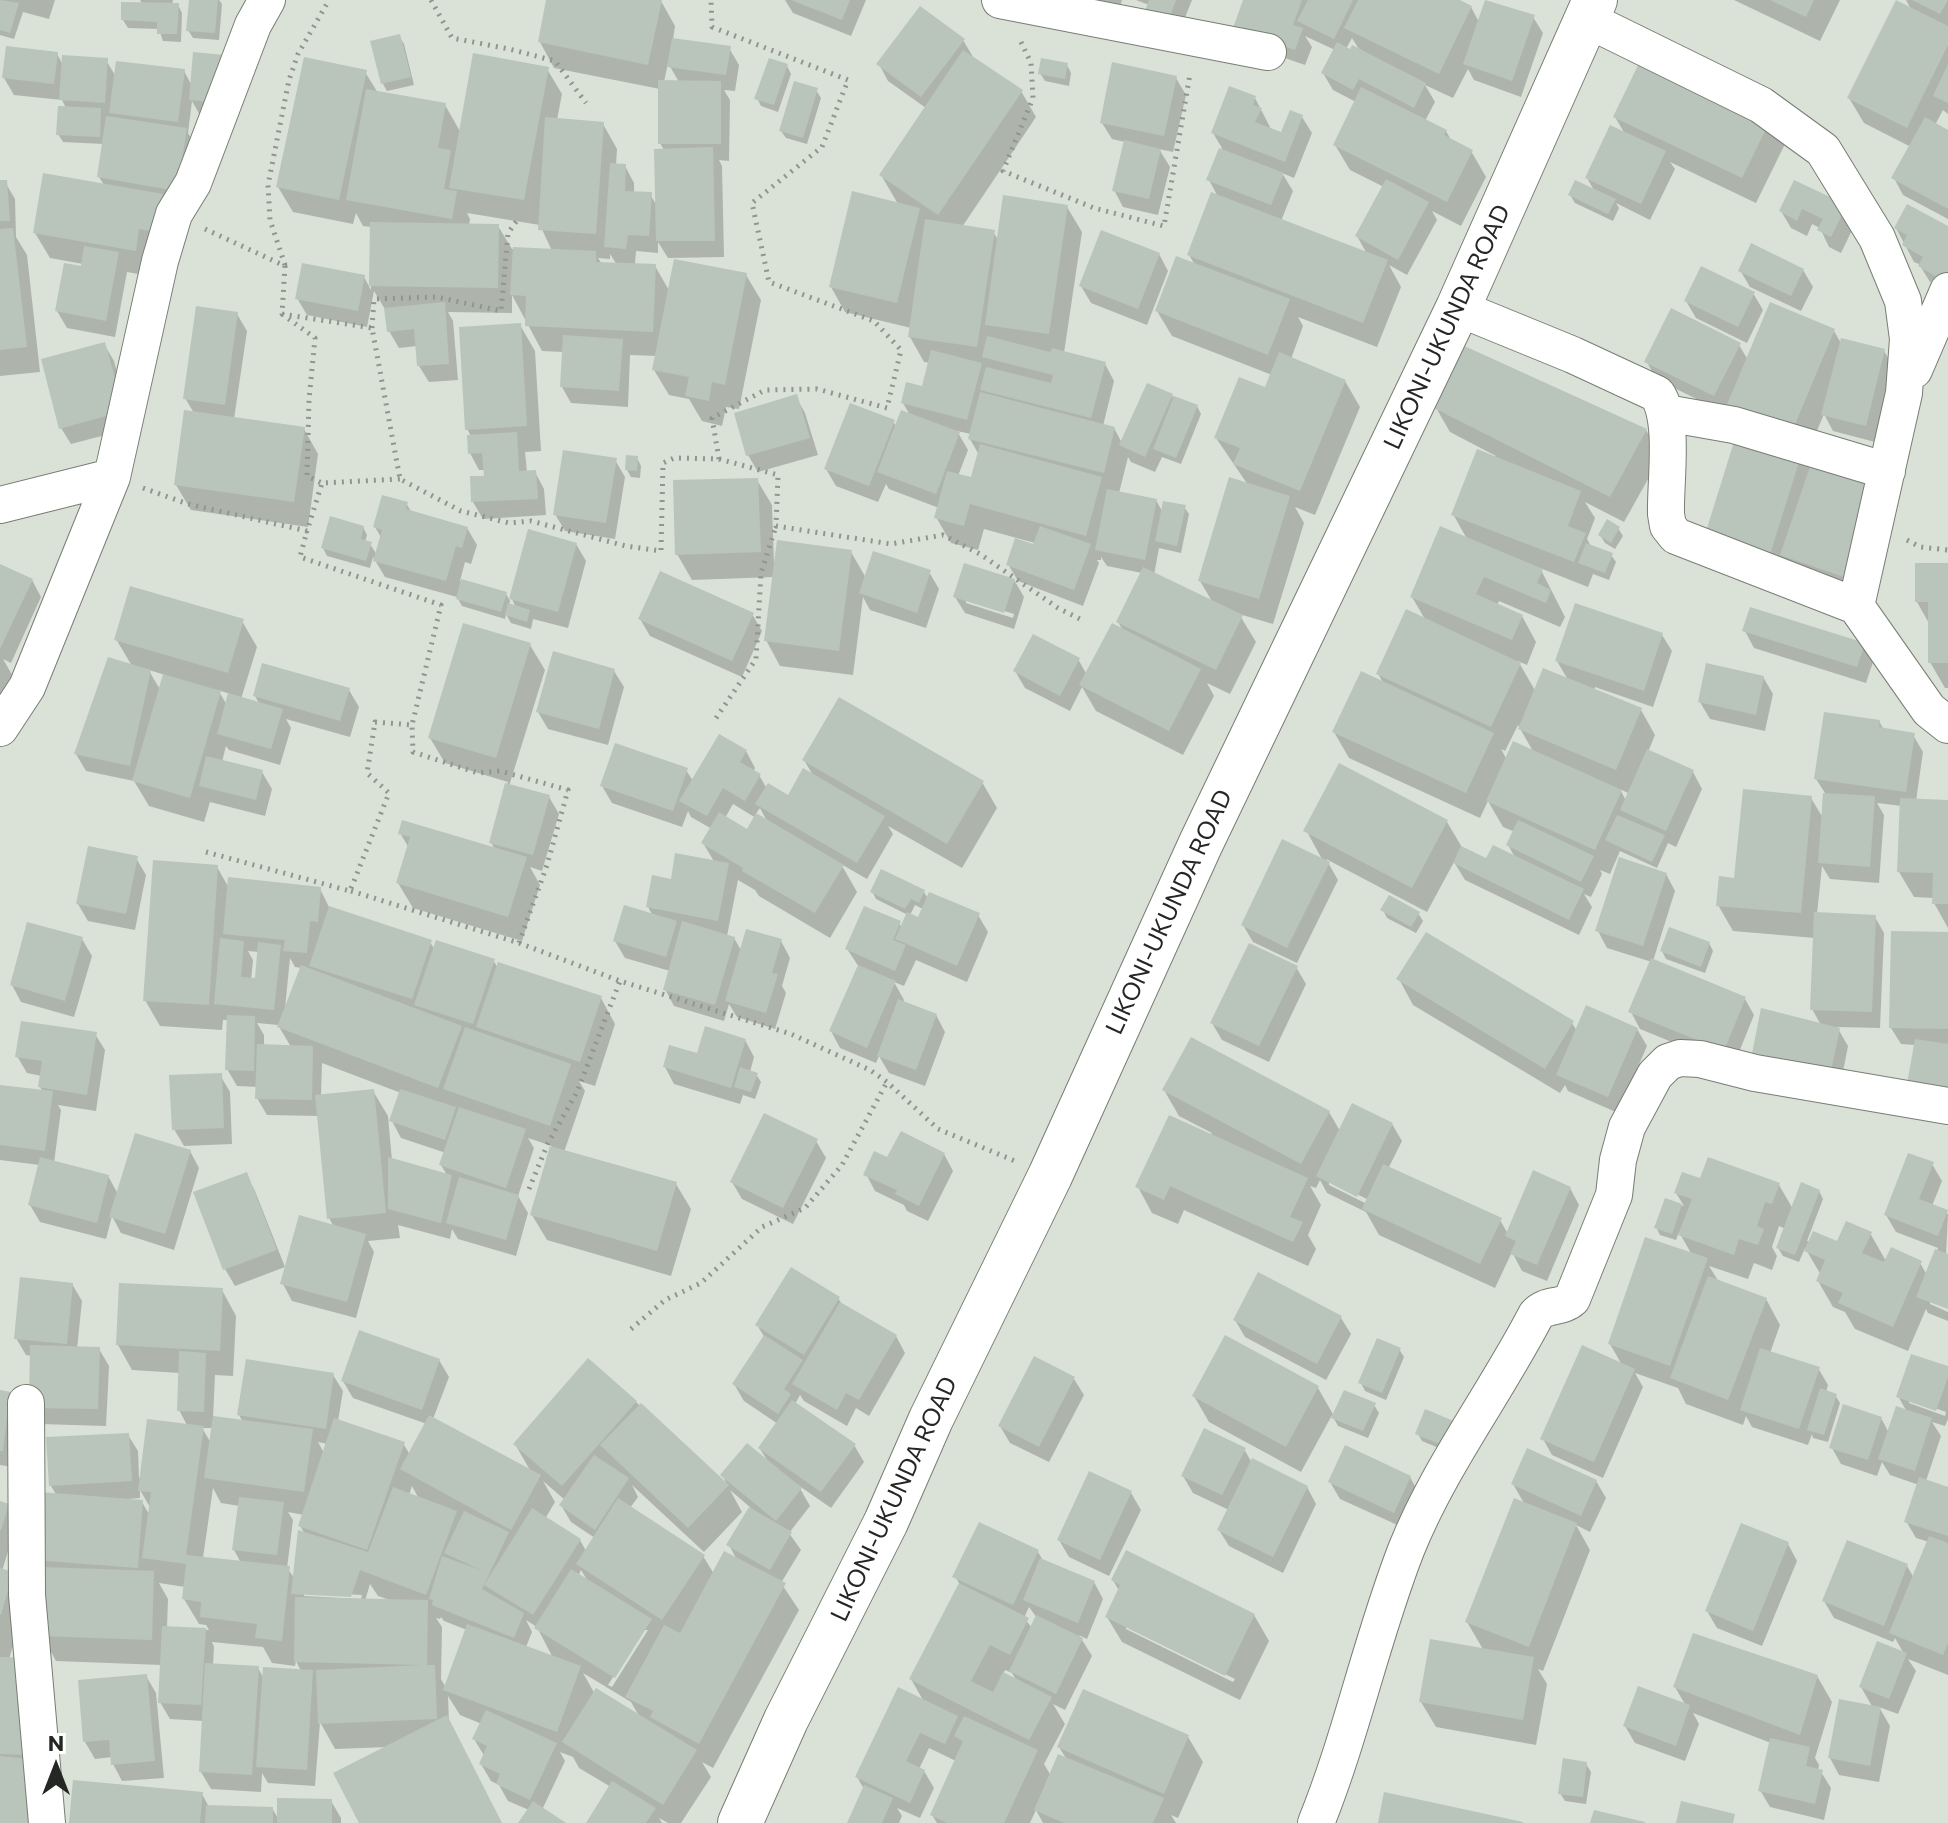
<!DOCTYPE html>
<style>
body{margin:0}
#map{position:relative;width:1948px;height:1823px;overflow:hidden;background:#dae1d6;font-family:Commissioner,sans-serif}
canvas{display:block}
.north{position:absolute;left:16px;top:1727px;width:80px;height:80px;-webkit-text-stroke:6px #fff;paint-order:stroke;rotate:0deg;font-size:22px;font-weight:700;line-height:32px;text-align:center;color:#242723}
.north::after{content:'';display:block;margin:auto;width:28px;height:36px;background:#242723;clip-path:polygon(50% 0,100% 100%,50% 72%,0 100%)}
</style>
<div id="map">
<canvas width="1948" height="1823"></canvas>
<div class="north">N</div>
</div>
<script>
const context = document.querySelector('canvas').getContext('2d');
context.lineJoin = 'round';
function paint(path, color) { context.fillStyle = color; context.fill(path, 'evenodd'); }
function trace(path, color, width, dash) { context.strokeStyle = color; context.lineWidth = width; context.lineCap = dash ? 'butt' : 'round'; context.setLineDash(dash || []); context.stroke(path); }
function write(font, color, halo, rows, align = 'center') {
  context.font = font + ' Commissioner,sans-serif'; context.lineWidth = 6; context.setLineDash([]); context.textBaseline = 'middle'; context.strokeStyle = halo; context.fillStyle = color; for (const [text, x, y, turn = 0] of rows) {
    context.save(); context.translate(x, y); context.rotate((+turn || 0) * Math.PI / 180); context.textAlign = isNaN(turn) ? turn : align; if (halo) context.strokeText(text, 0, 0); context.fillText(text, 0, 0); context.restore();
  }
}
paint(new Path2D(`
 M0,0H55L49,19L23,12L14,39L0,35Z
 M140,0H173L172,5H178L182,13L181,42L163,41L159,29L128,28L123,20L143,5Z
 M191,0H219L222,4L219,40L193,38L188,30Z
 M548,0L661,1L675,26L673,40L729,48L739,65L735,91L724,90L730,100L729,161L719,160L722,166L724,257L668,258L658,242V253L636,251L635,264L655,266L670,292L746,275L761,300L739,409L726,407L722,426L702,421L689,399L669,395L654,370L657,356L630,355L628,407L571,403L562,387L564,352L542,351L512,295V313L448,312L453,321L458,380L429,382L419,366L417,346L399,348L389,331L386,311L374,291L367,327L307,315L297,298L364,277L371,290L372,227L363,226L356,213L353,224L293,212L278,187L365,72L378,93L445,105L461,133L547,69L562,94L557,120L603,124L617,149L616,166H625L634,183V193L650,194L657,206L664,150L660,143V89L554,68L540,42ZM668,63L679,82H664ZM467,213L540,225L552,251L512,249L498,226L469,225L470,219ZM610,254L617,265L602,264L598,258L610,259Z
 M785,0H866L851,36L793,13Z
 M1060,0H1122L1117,16Z
 M1136,0H1192L1178,35L1149,5Z
 M1245,0H1456L1471,7L1479,22L1533,17L1543,33L1521,97L1474,80L1468,69L1453,98L1425,85L1435,102L1425,121L1446,131L1452,142L1471,151L1486,177L1461,226L1432,211L1437,220L1407,275L1389,265L1401,287L1377,347L1298,317L1303,326L1291,359L1345,381L1360,407L1315,515L1295,507L1304,523L1273,624L1239,614L1256,642L1230,694L1207,683L1214,696L1183,755L1096,711L1082,687L1070,711L1025,688L1015,671L1078,659L1087,675L1124,632L1118,622L1142,573L1107,566L1101,557V560H1097L1099,563L1083,606L1018,581L1008,564L1034,547L1035,543L984,529L978,550L951,543L936,517L939,508L889,489L886,484L878,502L836,486L826,469L893,422L897,427L910,415L903,403L923,389L930,363L924,362L910,337L911,328L845,312L831,287L898,204L881,175L926,108L888,81L879,64L963,40L973,57L1021,91L1036,117L962,227L993,232L999,241L1067,207L1082,232L1064,353L1105,364L1114,381L1103,426L1114,428L1122,443L1172,396L1197,406L1201,414L1181,464L1162,457L1155,472L1131,462L1128,457L1119,493L1156,500L1163,513L1184,507L1189,514L1181,553L1159,548L1154,575L1213,603L1200,581L1248,485L1216,438L1266,390L1272,375L1172,336L1157,311L1195,265L1189,255L1218,197L1209,180L1222,148L1213,133L1255,98L1270,127L1269,130L1282,135L1302,117L1312,133L1294,178L1282,173L1293,191L1281,221L1367,254L1357,236L1384,187L1350,170L1335,145L1356,102L1333,90L1323,73L1335,50L1305,36L1312,47L1305,65L1245,44ZM1352,38L1360,51L1346,49ZM957,431L971,434L970,439L979,455L973,480L958,476L968,450Z
 M1734,0H1840L1820,41Z
 M1906,0H1948V114L1943,110L1935,125L1948,132V219L1903,195L1894,178L1911,147L1864,123L1849,98L1912,11Z
 M399,36L404,44L414,85L387,91L383,84L373,43Z
 M57,54L63,65L106,60L116,77L184,71L192,86L224,57L201,117L192,101L188,133L196,147L150,276L127,272L115,337L67,328L57,311L83,264L50,258L35,233L104,185L99,177L104,144L63,142L58,134L66,108L62,100L14,95L4,78Z
 M1067,65L1071,73L1069,86L1045,81L1040,73Z
 M787,66L791,74L778,112L761,106L757,98Z
 M1176,78L1186,95L1173,152L1159,149L1170,167L1158,215L1123,207L1114,190L1125,142L1112,139L1102,123Z
 M816,90L821,98L807,144L786,138L781,131Z
 M1615,117L1770,118L1785,144L1756,203L1670,162L1675,169L1650,220L1616,203L1619,208L1613,221L1575,203L1570,195L1595,192L1587,178L1625,134Z
 M0,182H5L15,199L16,237L27,255L40,372L0,376Z
 M1795,182L1855,224L1841,253L1829,247L1820,228L1812,224L1807,236L1791,228L1781,211Z
 M1896,228L1948,229V293L1930,282L1919,264L1914,262Z
 M1159,254L1168,271L1147,325L1091,303L1081,286Z
 M1740,270H1803L1813,287L1801,311L1750,287Z
 M1753,293L1763,310L1747,343L1696,318L1686,301Z
 M237,314L247,331L234,419L304,429L318,454L308,527L191,510L176,485L194,413L185,398Z
 M520,325L535,351L541,451L525,452L527,472H535L544,489L546,515L483,519L473,502L486,477L485,470H479L470,453L471,436L467,429Z
 M1834,331L1842,345L1884,351L1894,368L1875,442L1833,431L1824,414L1806,457L1861,602L1720,567L1738,435L1725,413L1656,379L1647,362L1739,345L1748,360Z
 M104,344L114,361L132,428L71,444L61,428Z
 M796,397L805,413L818,455L758,472L748,455Z
 M1435,406L1646,430L1661,456L1624,522L1585,502L1595,518L1587,539L1592,548L1611,555L1616,562L1609,580L1593,574L1588,587L1540,568L1565,617L1560,627L1499,601L1497,605L1522,616L1536,642L1527,665L1518,661L1536,692L1568,680L1557,661L1662,635L1672,651L1653,707L1595,687L1594,690L1641,710L1655,735L1648,752L1693,772L1702,789L1676,847L1668,843L1657,868L1620,851L1610,874L1600,870L1602,874L1591,897L1584,894L1592,907L1579,935L1465,880L1454,862L1427,912L1326,859L1338,880L1297,963L1253,942L1243,925L1323,861L1306,830L1447,822L1463,849L1487,861L1516,859L1508,845L1515,832L1503,827L1488,801L1480,818L1349,758L1334,732L1384,684L1378,674L1426,621L1412,597L1467,539L1453,514L1496,456L1450,432ZM1518,725L1534,753L1507,760L1501,749L1505,751ZM1620,789L1630,794L1626,801Z
 M637,458L641,466L640,478L631,477L627,470Z
 M615,460L625,477L615,539L565,531L555,514Z
 M757,480L772,505L774,563L851,552L866,578L929,572L939,589L926,628L870,610L863,597L853,675L780,666L766,640L774,577L692,580L677,554Z
 M406,503L412,513L467,528L477,545L471,564L465,562L460,581L506,594L510,601L509,605L516,608L512,599L576,544L586,561L568,628L533,619L531,629L511,623L506,614L505,619L462,606L457,597L385,577L373,557L370,568L327,556L323,548L363,527L367,535L365,542L370,544L377,555L382,539L375,527Z
 M1618,528L1623,536L1615,549L1605,543L1600,535Z
 M1948,565V688H1945L1930,662V625L1917,602Z
 M0,566L32,580L41,597L11,663L3,659L15,680L0,715Z
 M1014,580L1024,597L1014,629L965,613L955,597ZM966,599L1014,614L1013,618L966,603Z
 M752,614L762,631L742,677L650,636L640,619Z
 M242,621L257,647L241,699L260,705L255,696L349,690L359,707L350,737L286,719L291,728L280,765L229,750L226,746L222,762L262,772L272,789L265,816L210,802L204,822L149,806L134,781L86,771L76,754L132,666L116,639ZM149,670L165,675L161,691L152,676ZM218,690L230,694L227,705Z
 M1745,631L1864,645L1873,662L1866,683L1754,648Z
 M530,645L545,670L509,786L549,797L559,814L542,871L530,867L540,885L522,941L413,908L398,883L409,848L400,833L495,850L491,842L508,782L445,763L430,738Z
 M614,671L624,687L608,745L548,729L538,712Z
 M1763,677L1773,694L1765,731L1710,719L1700,702Z
 M1879,721L1884,730L1913,735L1923,752L1916,801L1948,802V928L1934,903V898L1914,897L1899,872L1902,806L1877,803L1884,815L1879,883L1830,879L1822,866L1817,914L1875,917L1884,933L1880,1028L1837,1027L1848,1046L1839,1092L1782,1081L1821,1025L1812,1009L1815,938L1733,931L1718,905L1736,880L1811,798L1823,818L1825,793L1816,779Z
 M746,751L755,768L753,772L759,775L767,789L788,797L814,777L804,760L982,782L997,808L962,868L888,826L893,834L867,879L841,864L857,892L830,938L759,896L755,890L738,880L727,936L734,938L742,952L781,941L790,958L782,986L786,993L775,1029L737,1017L729,1004L724,1021L674,1006L665,989L670,971L625,958L615,941L653,916L648,907L672,881L715,863L703,843L712,829L691,817L688,811L682,827L612,803L602,786L686,770L693,781ZM733,804L756,818L748,831L725,818ZM760,808L768,823L755,815Z
 M136,858L146,875L135,930L88,921L78,904Z
 M217,867L229,888L320,889L330,909L430,942L435,950L493,960L498,968L601,998L615,1024L595,1086L579,1081L585,1091L564,1152L676,1184L691,1209L671,1276L547,1240L532,1215L552,1146L528,1138L534,1148L518,1196L528,1213L516,1256L458,1239L452,1229L450,1239L398,1225L400,1238L368,1241L374,1252L356,1318L292,1301L283,1284L334,1227L329,1218L319,1116L267,1115L257,1098L258,1087L237,1086L227,1069L229,1020H223L222,1030L160,1026L145,1000ZM248,951L259,952L256,980H251L253,960ZM290,958L295,967L302,968L285,1008ZM257,1023L278,1025L291,1047L264,1046V1035ZM322,1063L401,1093L392,1121L401,1138L446,1153L441,1165L447,1175L392,1161L388,1116L373,1091L321,1096Z
 M1666,874L1675,891L1653,961L1745,999L1754,1015L1733,1067L1640,1029L1631,1012L1652,962L1607,948L1598,931Z
 M872,891L924,892L928,899L978,915L988,932L967,982L916,960L904,986L894,982L904,1000L903,1003L936,1015L945,1032L925,1086L889,1073L879,1056L876,1063L840,1048L831,1031L859,967L847,949L899,923L902,928L908,915L876,899ZM915,905L923,909L919,919L910,915Z
 M1383,910L1418,913L1423,921L1416,933L1387,918Z
 M1948,934V1089L1916,1045L1901,1044L1891,1028Z
 M82,939L92,956L74,1017L21,1002L12,985Z
 M1709,943L1713,951L1705,973L1666,959L1662,951Z
 M1296,967L1306,984L1269,1062L1222,1040L1212,1023Z
 M1399,979L1572,1023L1577,1031L1637,1029L1647,1046L1618,1113L1568,1091L1565,1085L1560,1093L1413,1005Z
 M95,1034L105,1050L96,1111L58,1105L61,1110L54,1163L108,1176L118,1194L190,1151L199,1168L174,1250L121,1233L112,1216L106,1239L40,1222L30,1205L40,1165L0,1160V1087L43,1092L40,1087L42,1076L27,1073L17,1056Z
 M745,1040L754,1057L750,1072L756,1074L761,1082L755,1099L743,1095L740,1104L674,1084L665,1067Z
 M220,1075L230,1092L232,1144L184,1146L174,1129Z
 M1164,1090L1329,1112L1340,1131L1392,1124L1402,1141L1388,1169L1500,1220L1508,1234L1570,1188L1579,1205L1547,1281L1522,1271L1512,1252L1495,1288L1379,1235L1366,1212L1327,1193L1320,1180L1316,1188L1310,1186L1321,1205L1308,1235L1316,1249L1308,1266L1184,1210L1178,1224L1152,1213L1138,1187L1212,1133L1179,1116ZM1329,1181L1367,1199L1365,1203L1329,1185Z
 M816,1141L826,1158L793,1224L742,1199L732,1182Z
 M944,1154L953,1171L928,1221L907,1211L904,1205L875,1191L866,1174L888,1160Z
 M1932,1164L1942,1181L1932,1206L1948,1214L1946,1255L1948,1256V1307L1930,1300V1304L1948,1312V1321L1928,1313L1926,1309L1908,1351L1855,1329L1845,1312L1833,1307L1818,1281L1821,1275L1805,1248L1799,1262L1783,1256L1778,1248L1786,1229L1779,1226L1772,1247L1777,1256L1772,1270L1754,1263L1748,1279L1709,1266L1719,1282L1766,1299L1780,1325L1770,1353L1818,1368L1828,1385L1826,1392L1835,1395L1840,1403L1828,1442L1813,1438L1812,1434L1808,1445L1752,1427L1746,1416L1743,1425L1686,1404L1678,1388L1635,1373L1643,1387L1603,1478L1552,1455L1543,1439L1622,1365L1610,1344L1692,1255L1679,1232L1676,1240L1660,1235L1656,1227L1666,1200L1684,1206L1676,1193L1701,1181L1779,1185L1793,1209L1819,1191L1823,1199L1807,1241L1838,1244L1870,1233L1886,1261L1920,1263L1927,1275L1938,1248L1896,1232L1886,1215Z
 M246,1174L255,1191L285,1267L235,1286L225,1269L196,1193Z
 M72,1284L82,1301L77,1349H99L109,1366L106,1426L40,1424L32,1356L26,1355L16,1338Z
 M222,1290L236,1316L233,1376L215,1375L213,1418L243,1422L239,1415L333,1375L343,1391L338,1421L403,1443L410,1455L427,1424L353,1398L343,1381L439,1360L449,1377L433,1419L531,1472L515,1444L636,1402L728,1487L723,1476L769,1463L760,1449L778,1424L744,1401L734,1384L765,1338L757,1325L838,1298L843,1306L896,1336L905,1353L869,1416L856,1408L847,1426L804,1401L800,1395L795,1404L854,1445L864,1462L831,1508L798,1485L810,1506L789,1533L801,1550L781,1583L799,1610L713,1768L702,1762L711,1777L681,1823H668L659,1818L662,1823H588L611,1787L579,1768L573,1757L560,1752L565,1761L542,1810L563,1823H520L529,1810L508,1801L499,1785L491,1781L481,1764L485,1757L474,1739L482,1724L460,1715L448,1696L449,1723L501,1823H360L389,1747L335,1749L320,1722L315,1786L268,1783L262,1773L261,1792L211,1789L201,1772L204,1721L170,1719L160,1702L162,1665L56,1661L42,1635L36,1560L57,1496L51,1486L128,1435L138,1451L139,1478L141,1479L188,1427L179,1410L180,1373L132,1370L118,1345ZM202,1428H213L211,1443ZM318,1442L328,1444L324,1453ZM543,1481L565,1500L561,1505L571,1522L595,1538L586,1551L580,1540L545,1519L555,1502ZM632,1485L704,1552L742,1512L730,1490L751,1508L729,1545L737,1560L714,1574L703,1556L630,1508L638,1497ZM412,1486L419,1499L409,1495ZM213,1488L221,1503L240,1506L234,1550L241,1563L203,1558ZM140,1490L151,1509L150,1516L142,1502L128,1501V1499L140,1498ZM288,1512L304,1515L300,1526L305,1534L295,1579L287,1568L293,1520ZM581,1570L589,1583L578,1576ZM159,1583L185,1587L184,1599L199,1624L206,1625L209,1630L167,1628L168,1599ZM370,1584L378,1596L390,1600L365,1601ZM304,1592L362,1595L361,1599L304,1596ZM441,1617L444,1621L467,1630L446,1688L441,1679L442,1627L436,1618L440,1619ZM526,1620L537,1627L553,1658L526,1647L532,1632ZM643,1630H648L612,1687L608,1685ZM212,1642L263,1647L272,1663L295,1666L296,1661L301,1671L264,1679L258,1668L213,1665L214,1647ZM583,1673L631,1702L639,1716L595,1694Z
 M1341,1318L1351,1334L1326,1380L1245,1337L1235,1320Z
 M1399,1349L1404,1357L1386,1400L1365,1391L1361,1383Z
 M1948,1368V1419L1945,1426L1932,1422L1941,1436L1926,1481L1948,1489V1675L1908,1659L1916,1671L1898,1714L1879,1707L1890,1726L1879,1782L1839,1775L1830,1758L1873,1708L1861,1687L1904,1654L1895,1638L1893,1642L1834,1618L1824,1601L1907,1566L1914,1578L1929,1542L1916,1538L1906,1521L1919,1485L1890,1475L1882,1462L1877,1476L1841,1464L1832,1448L1881,1418L1889,1433L1907,1412L1898,1396ZM1909,1399L1946,1412L1945,1416L1909,1403Z
 M1074,1379L1084,1395L1049,1462L1010,1443L1000,1426Z
 M1318,1388L1334,1416L1374,1405L1379,1413L1368,1438L1338,1426L1332,1415L1301,1472L1209,1422L1194,1396Z
 M0,1392L9,1394L19,1410L12,1467L0,1465Z
 M1426,1412L1451,1453L1422,1441L1418,1434Z
 M1244,1449L1252,1463L1307,1487L1316,1504L1283,1573L1229,1546L1219,1530L1229,1510L1193,1493L1183,1476Z
 M1410,1477L1419,1494L1404,1528L1340,1499L1330,1482Z
 M1596,1481L1606,1498L1590,1532L1576,1525L1590,1550L1543,1671L1538,1669L1547,1684L1536,1745L1436,1727L1421,1702L1484,1651L1467,1622L1525,1505L1513,1484Z
 M1131,1493L1141,1510L1109,1576L1069,1557L1059,1540Z
 M0,1503L8,1506L17,1522L2,1571L27,1600L9,1659L49,1823H0Z
 M1788,1544L1797,1561L1762,1646L1717,1628L1707,1611Z
 M1038,1552L1044,1562L1094,1582L1103,1599L1087,1639L1079,1635L1092,1656L1065,1710L1053,1704L1065,1724L1044,1764L1051,1776L1067,1760L1059,1747L1188,1737L1203,1762L1178,1818L1171,1815L1176,1823H1043L1036,1810L1030,1823H937L932,1815L956,1761L929,1748L919,1769L924,1771L934,1788L920,1818L897,1808L902,1816L899,1823H850L864,1789L857,1777L924,1702L911,1679L960,1585L955,1576ZM1029,1607L1037,1618L1032,1628L1024,1618ZM1005,1670L1012,1673L1017,1682L1003,1674Z
 M1113,1580L1254,1615L1269,1641L1240,1700L1122,1642L1107,1617L1119,1591ZM1126,1625L1235,1679L1233,1682L1126,1629Z
 M146,1676L156,1693L164,1778L122,1781L113,1764L112,1757L95,1759L85,1742Z
 M1817,1676L1832,1702L1815,1758L1819,1765L1818,1771L1821,1772L1831,1788L1824,1820L1770,1807L1760,1790L1771,1743L1693,1713L1699,1724L1685,1761L1635,1743L1625,1726L1686,1706L1675,1687Z
 M1586,1764L1591,1772L1586,1804L1565,1801L1560,1793Z
 M202,1794L209,1807L272,1808L279,1820L331,1801L341,1818V1823H71Z`), '#0003');
paint(new Path2D(`
 M0,0L19,3L10,33L0,30Z
 M189,0H218L215,33L186,31Z
 M546,0H662L648,65L538,42Z
 M791,0H850L842,20Z
 M1149,0H1176L1169,19L1145,11Z
 M1243,0H1302L1293,25L1303,28L1295,50L1233,28Z
 M1308,0H1353L1334,39L1297,21Z
 M1358,0H1460L1472,6L1439,74L1344,28Z
 M1485,0L1535,15L1512,81L1463,64Z
 M1770,0H1814L1806,17Z
 M1896,0L1948,26V45L1907,128L1847,98Z
 M1912,0H1948L1940,14Z
 M121,2L179,3L177,34H157V22L121,20Z
 M920,6L965,39L921,97L876,64Z
 M400,34L411,77L381,84L370,41Z
 M672,38L731,46L726,75L667,67Z
 M1337,42L1350,49L1352,45L1426,83L1414,108L1359,79L1353,90L1321,73Z
 M6,46L58,52L54,84L2,78Z
 M963,50L1023,90L938,215L879,175Z
 M193,52L225,55L220,103L189,100Z
 M473,53L549,67L524,200L449,188Z
 M62,55L108,58L105,103L59,100Z
 M1643,55L1772,117L1742,178L1613,117Z
 M304,57L367,70L339,200L276,187Z
 M769,58L788,64L774,105L754,99Z
 M1041,58L1068,63L1065,79L1038,74Z
 M116,61L185,69L178,122L109,113Z
 M1112,62L1177,76L1164,136L1100,123Z
 M1948,64V103L1933,96Z
 M658,80L721,81V144H658Z
 M794,81L818,88L803,138L779,131Z
 M1229,86L1256,96L1253,105L1262,108L1255,122L1281,132L1290,110L1303,115L1285,162L1211,133Z
 M1361,87L1447,130L1444,135L1473,150L1447,202L1333,145Z
 M366,89L446,103L438,148L451,150L444,189L457,191L452,219L346,200Z
 M58,106L101,108L100,137L56,135Z
 M106,116L187,128L177,191L97,177Z
 M545,117L604,122L596,234L538,230Z
 M1925,117L1948,130V209L1891,178Z
 M1610,125L1666,151L1641,204L1585,178Z
 M1124,140L1161,149L1149,199L1112,191Z
 M713,147L715,241H656L654,149Z
 M1219,148L1284,173L1271,205L1206,180Z
 M610,163L626,164L625,191L652,192L649,236L628,235L626,249L604,247Z
 M43,173L163,194L156,232L139,229L136,251L33,233Z
 M1386,179L1429,202L1398,260L1355,236Z
 M0,180H7L10,221H0Z
 M1575,180L1616,199L1608,214L1568,195Z
 M1794,180L1847,205L1831,237L1817,230L1823,219L1802,209L1797,221L1779,211Z
 M852,191L920,208L897,303L829,287Z
 M1211,192L1388,260L1363,323L1187,255Z
 M1003,195L1068,205L1049,334L985,325Z
 M1907,204L1948,226V277L1946,282L1918,266L1923,257L1902,245L1907,235L1894,228Z
 M925,219L995,230L977,347L908,337Z
 M370,222L499,224L498,288L369,286Z
 M13,228L27,347L0,350V229Z
 M1101,230L1160,253L1138,309L1079,286Z
 M1751,243L1804,269L1791,296L1738,271Z
 M84,246L119,252L106,321L55,311L64,263L81,266Z
 M513,247L596,251V262L656,264L653,332L525,326L526,296L510,295Z
 M1176,256L1290,299L1268,355L1155,311Z
 M674,259L747,273L725,385L712,382L709,401L685,396L689,377L652,370Z
 M302,263L365,275L358,311L295,299Z
 M1701,266L1755,292L1738,327L1684,301Z
 M445,302L449,364L417,366L414,329L387,332L384,308Z
 M1770,302L1835,329L1788,441L1723,414Z
 M196,306L238,312L225,405L183,399Z
 M1671,308L1741,343L1714,396L1644,362Z
 M521,323L527,426L465,430L459,327Z
 M563,335L623,339L619,391L560,387Z
 M987,336L1050,352L1052,348L1106,362L1091,418L980,390L986,367L1051,383L1053,375L982,357Z
 M1841,338L1885,349L1866,426L1821,415Z
 M105,342L124,411L59,429L41,359Z
 M1460,344L1647,429L1610,497L1432,407Z
 M931,350L982,363L967,420L901,403L906,382L922,386Z
 M1279,352L1346,380L1300,491L1233,464L1240,448L1214,438L1239,377L1265,387Z
 M1147,383L1173,394L1145,457L1119,445Z
 M980,392L1115,427L1104,473L968,439Z
 M797,394L810,438L746,456L734,413Z
 M1174,396L1198,405L1176,458L1153,449Z
 M850,403L895,420L869,486L824,469Z
 M184,410L305,427L294,502L174,485Z
 M901,410L960,432L936,494L877,472Z
 M1738,429L1803,449L1768,561L1703,541Z
 M517,432L519,471L536,470L538,499L471,502L470,476H484L482,453L468,454L467,435Z
 M980,444L1102,477L1086,536L970,504L964,526L934,518L947,471L971,477Z
 M1477,449L1581,491L1568,526L1586,533L1574,562L1451,515Z
 M563,450L617,458L606,523L553,515Z
 M1815,452L1881,474L1847,578L1780,555Z
 M626,455L638,456L637,471L625,470Z
 M1229,477L1290,496L1259,599L1198,581Z
 M758,478L761,552L675,555L673,480Z
 M1107,489L1157,499L1145,560L1095,550Z
 M382,495L408,502L406,509L468,527L462,548L456,546L446,581L373,561L382,530L373,527Z
 M1163,501L1186,505L1177,546L1155,541Z
 M330,516L364,526L361,539L372,542L366,561L321,548Z
 M1607,519L1620,527L1611,543L1598,535Z
 M1040,526L1091,544L1074,590L1006,565L1015,538L1033,544Z
 M1440,526L1543,569L1537,583L1551,590L1546,603L1484,577L1476,594L1523,615L1512,640L1410,597Z
 M528,529L577,543L558,612L509,599Z
 M777,540L852,550L839,651L764,641Z
 M1586,543L1613,553L1605,573L1578,563Z
 M873,551L931,570L917,613L859,593Z
 M964,563L1015,579L1004,613L953,597Z
 M1915,563H1948V663H1928V602H1915Z
 M0,564L33,579L0,649Z
 M1143,567L1243,615L1216,670L1116,622Z
 M660,571L754,613L732,661L638,619Z
 M461,579L507,592L501,612L456,599Z
 M130,586L244,619L228,673L114,640Z
 M508,603L530,610L527,622L505,615Z
 M1575,603L1663,633L1644,691L1555,661Z
 M1750,607L1865,643L1857,667L1742,631Z
 M1406,609L1521,663L1491,727L1376,674Z
 M463,623L531,643L496,758L428,738Z
 M1112,623L1201,669L1169,731L1079,685Z
 M1033,634L1080,658L1060,696L1013,671Z
 M553,651L615,669L599,729L536,712Z
 M108,657L151,670L130,766L74,754Z
 M262,663L350,688L340,721L253,696Z
 M1706,663L1764,676L1756,715L1698,702Z
 M1543,668L1642,708L1616,770L1518,729Z
 M1361,671L1494,733L1466,793L1332,732Z
 M163,674L221,691L190,798L132,781Z
 M228,693L283,709L271,749L217,734Z
 M839,697L984,781L947,844L802,760Z
 M1824,712L1880,720L1879,727L1915,733L1906,792L1814,779Z
 M719,734L747,750L740,762L761,774L745,801L723,788L707,816L679,801Z
 M1513,741L1622,790L1595,850L1486,801Z
 M615,743L688,768L673,811L600,786Z
 M1647,749L1694,770L1666,831L1620,810Z
 M206,756L263,770L256,800L199,786Z
 M1339,763L1448,820L1412,888L1303,831Z
 M803,768L885,816L857,863L755,804L768,783L788,795Z
 M505,783L550,795L533,855L489,843Z
 M1743,789L1812,796L1801,913L1716,906L1719,876L1734,878Z
 M1823,793L1875,796L1870,867L1818,863Z
 M1900,798L1948,800V904H1932L1933,873L1897,872Z
 M719,812L747,829L756,813L844,865L815,913L742,871L743,868L701,843Z
 M1617,815L1665,835L1652,862L1605,840Z
 M402,820L527,857L508,917L396,883L410,837L398,834Z
 M1518,820L1594,856L1581,882L1506,845Z
 M1282,839L1330,862L1287,948L1241,925Z
 M1493,845L1584,889L1569,920L1453,863L1461,846L1486,858Z
 M88,846L138,856L126,914L76,904Z
 M675,853L729,863L718,921L646,907L652,875L671,879Z
 M1619,857L1667,873L1643,946L1595,931Z
 M153,860L218,865L209,1005L143,1001Z
 M881,869L925,890L919,903L911,899L905,909L870,892Z
 M228,877L321,887L318,922L310,921L307,953L283,951L285,940L223,934Z
 M929,892L980,913L957,966L895,939L907,912L918,917Z
 M1389,895L1420,912L1411,927L1380,910Z
 M624,905L677,921L666,957L613,941Z
 M329,906L432,940L412,999L309,966Z
 M864,906L901,921L893,940L906,945L895,971L845,949Z
 M1814,912L1876,915L1872,1012L1810,1010Z
 M682,921L735,937L715,1005L663,990Z
 M27,922L83,937L65,1001L10,985Z
 M1669,927L1710,942L1701,967L1660,951Z
 M746,929L782,939L772,973L778,974L766,1013L725,1001Z
 M1891,931L1948,932V1029L1889,1028Z
 M1426,932L1574,1021L1545,1069L1396,979Z
 M220,938L244,941L241,977L255,978L258,942L281,945L274,1010L214,1004Z
 M436,940L495,959L473,1024L414,1005Z
 M1249,943L1298,966L1259,1046L1210,1023Z
 M1651,958L1746,997L1724,1051L1628,1012Z
 M498,962L602,996L580,1062L476,1027Z
 M301,965L462,1026L438,1088L277,1027Z
 M858,965L896,981L867,1048L829,1031Z
 M898,999L937,1014L916,1070L877,1056Z
 M1586,1005L1638,1028L1608,1097L1556,1075Z
 M1761,1008L1840,1028L1830,1076L1750,1064Z
 M227,1015L255,1016L254,1071L225,1070Z
 M21,1021L97,1032L87,1095L38,1087L42,1061L15,1057Z
 M705,1026L746,1039L731,1088L663,1067L669,1045L697,1053Z
 M465,1027L571,1064L550,1126L443,1089Z
 M1191,1037L1330,1111L1301,1164L1162,1090Z
 M1915,1039L1948,1044V1091L1907,1084Z
 M257,1044L313,1046L312,1100L255,1099Z
 M740,1067L758,1073L751,1092L734,1087Z
 M222,1073L224,1128L172,1130L169,1075Z
 M0,1085L53,1091L45,1151L0,1145Z
 M374,1089L386,1213L327,1219L315,1095Z
 M400,1089L456,1107L445,1140L389,1121Z
 M1352,1103L1393,1123L1357,1197L1316,1176Z
 M459,1107L526,1129L506,1188L439,1165Z
 M764,1113L818,1139L783,1208L730,1182Z
 M1169,1115L1308,1178L1290,1217L1303,1222L1293,1242L1170,1186L1164,1200L1135,1187Z
 M901,1131L945,1153L919,1206L895,1194L897,1190L863,1175L874,1151L887,1157Z
 M135,1133L191,1150L165,1234L109,1217Z
 M550,1146L677,1182L657,1251L530,1215Z
 M1908,1153L1934,1162L1919,1199L1948,1210L1938,1236L1884,1215Z
 M40,1157L109,1175L97,1223L28,1205Z
 M388,1157L452,1175L441,1223L388,1209Z
 M1708,1157L1780,1183L1772,1204L1765,1202L1757,1226L1764,1229L1758,1245L1739,1239L1734,1255L1678,1235L1692,1199L1674,1193L1682,1172L1700,1178Z
 M1383,1164L1502,1218L1480,1264L1362,1209Z
 M1533,1170L1571,1187L1537,1265L1510,1254L1516,1241L1505,1236Z
 M247,1172L277,1250L223,1270L193,1192Z
 M459,1177L519,1195L506,1240L446,1223Z
 M1801,1182L1820,1190L1795,1255L1776,1248Z
 M1665,1198L1682,1204L1672,1234L1654,1228Z
 M299,1215L366,1234L347,1302L280,1284Z
 M1846,1221L1872,1232L1862,1253L1884,1262L1891,1247L1922,1261L1893,1327L1838,1303L1843,1293L1816,1281L1825,1260L1804,1251L1813,1231L1837,1241Z
 M1645,1237L1708,1258L1670,1366L1608,1344Z
 M1935,1249L1948,1254V1309L1916,1297Z
 M791,1267L840,1297L804,1355L755,1325Z
 M1258,1272L1342,1316L1317,1364L1233,1320Z
 M1708,1276L1767,1298L1728,1400L1670,1378Z
 M20,1277L73,1283L67,1344L14,1339Z
 M119,1283L223,1288L220,1351L116,1345Z
 M840,1302L897,1335L859,1400L846,1393L837,1410L792,1384Z
 M359,1330L440,1359L422,1410L341,1381Z
 M764,1335L803,1360L784,1389L791,1394L778,1414L732,1384Z
 M1225,1335L1319,1386L1286,1447L1192,1396Z
 M1377,1338L1401,1348L1382,1393L1358,1383Z
 M30,1345L100,1347L98,1409L29,1408Z
 M1582,1345L1635,1369L1594,1462L1540,1439Z
 M1760,1348L1820,1367L1799,1429L1740,1410Z
 M179,1351L206,1353L204,1412L177,1411Z
 M1911,1354L1948,1366V1377L1936,1411L1896,1397Z
 M1034,1356L1075,1377L1039,1447L998,1426Z
 M588,1358L637,1401L562,1486L513,1444Z
 M246,1359L334,1373L326,1429L237,1415Z
 M1820,1388L1837,1394L1824,1435L1807,1430Z
 M0,1390L10,1392L3,1451H0Z
 M1344,1390L1376,1403L1363,1431L1331,1418Z
 M792,1400L856,1444L821,1492L758,1448Z
 M641,1403L729,1485L688,1528L600,1445Z
 M1843,1404L1882,1417L1868,1460L1829,1448Z
 M1896,1406L1932,1418L1915,1471L1878,1459Z
 M1425,1409L1456,1422L1447,1447L1415,1434Z
 M429,1415L541,1475L511,1530L400,1469Z
 M213,1416L313,1429L304,1492L204,1478Z
 M334,1418L405,1442L367,1550L298,1526Z
 M147,1419L204,1426L186,1555L290,1566L282,1641L255,1638L257,1624L200,1617L201,1602L182,1599L186,1564L142,1558L151,1492L138,1491Z
 M1204,1428L1246,1448L1222,1495L1181,1476Z
 M129,1433L132,1481L49,1486L46,1437Z
 M747,1443L802,1488L776,1521L720,1475Z
 M1345,1445L1411,1476L1394,1513L1328,1482Z
 M1527,1448L1597,1480L1581,1516L1511,1484Z
 M594,1455L629,1478L595,1530L559,1505Z
 M1252,1458L1308,1486L1273,1557L1217,1530Z
 M1089,1471L1132,1491L1100,1560L1057,1540Z
 M1919,1477L1948,1487V1536L1904,1522Z
 M393,1487L457,1511L426,1595L360,1570L351,1597L291,1594L298,1530L368,1552Z
 M40,1492L143,1500L138,1568L34,1560Z
 M239,1497L284,1502L277,1555L232,1550Z
 M618,1498L705,1555L662,1620L576,1564Z
 M1514,1498L1577,1523L1529,1647L1465,1622Z
 M0,1501L9,1504L1,1530H0Z
 M749,1507L792,1532L770,1570L726,1545Z
 M532,1508L581,1539L533,1615L484,1585Z
 M464,1511L509,1532L482,1589L524,1613L514,1638L432,1605L433,1600L429,1599L442,1556L483,1571L444,1553Z
 M979,1522L1039,1550L1013,1605L952,1577Z
 M1741,1523L1789,1542L1753,1631L1705,1611Z
 M1929,1536L1948,1543V1643L1943,1655L1889,1633Z
 M1847,1540L1908,1564L1884,1626L1822,1601Z
 M1126,1550L1255,1614L1225,1676L1105,1617L1120,1585L1111,1580Z
 M724,1551L786,1583L699,1744L650,1717L653,1711L625,1697L664,1625L680,1633Z
 M1040,1558L1095,1581L1078,1623L1023,1600Z
 M42,1567L154,1571L152,1640L40,1636Z
 M0,1568L13,1572L1,1615L0,1614Z
 M571,1569L652,1619L615,1678L534,1628Z
 M959,1583L1029,1618L1010,1655L990,1645L971,1681L993,1692L1003,1672L1052,1697L1029,1740L909,1679Z
 M295,1597L428,1600L427,1665H435L437,1719L318,1724L316,1670L422,1665L294,1662Z
 M1036,1615L1083,1638L1056,1694L1009,1671Z
 M467,1624L581,1666L557,1732L443,1690Z
 M162,1626L206,1628L201,1705L158,1703Z
 M1693,1633L1818,1675L1800,1735L1673,1687Z
 M1430,1639L1534,1657L1523,1720L1419,1702Z
 M1877,1641L1907,1653L1889,1699L1859,1687Z
 M0,1657L31,1658L29,1755L0,1754Z
 M205,1663L259,1666L252,1775L199,1772Z
 M263,1667L313,1670L307,1770L256,1767Z
 M147,1674L155,1761L111,1765L109,1740L83,1742L78,1680Z
 M1638,1686L1690,1705L1676,1746L1623,1726Z
 M898,1687L958,1716L945,1744L920,1733L906,1761L925,1770L910,1803L855,1777Z
 M596,1688L697,1750L663,1805L562,1742Z
 M1083,1689L1189,1735L1164,1794L1057,1747Z
 M1839,1699L1881,1707L1870,1766L1828,1758Z
 M486,1710L557,1743L530,1800L496,1784L500,1774L479,1764L487,1746L472,1739Z
 M447,1715L502,1823H359L333,1773Z
 M964,1716L1038,1750L1004,1823H947L930,1815L963,1741L954,1736Z
 M1770,1738L1810,1747L1806,1766L1823,1770L1815,1804L1758,1791Z
 M1058,1754L1164,1798L1153,1823H1064L1034,1810Z
 M0,1756L39,1760L33,1823H0Z
 M1563,1758L1587,1762L1583,1797L1558,1794Z
 M73,1780L203,1792L200,1823H69Z
 M612,1781L656,1808L646,1823H586Z
 M864,1785L893,1798L882,1823H847Z
 M1384,1792L1523,1822V1823H1378Z
 M277,1798L332,1799V1823H277Z
 M533,1801L566,1823H518Z
 M1681,1801L1735,1814L1733,1823H1676Z
 M206,1805L273,1807V1823H205Z
 M1594,1810L1645,1822V1823H1590Z`), '#b9c4bb');
const street = new Path2D(`
 M1000,0L1268,52
 M1586,19L1761,105L1823,150L1877,238L1903,301L1908,339L1904,393L1856,606
 M1458,308L1573,355L1657,394C1675,420 1665,482 1666,514L1668,526L1676,536L1856,606L1929,710L1948,725
 M1914,370L1948,291
 M1666,413L1734,425L1887,471
 M0,505L112,477
 M0,728L27,687L112,477L160,261L174,214L193,183L253,25L267,0
 M26,1403L27,1595L47,1823
 M1316,1823C1352,1734 1371,1640 1406,1550C1439,1467 1495,1394 1536,1315C1546,1303 1561,1309 1572,1299L1614,1195L1618,1160L1627,1127L1655,1075L1668,1062L1680,1058L1700,1059L1755,1073L1948,1106`);
const highway = new Path2D(`
 M740,1823L786,1720L886,1522L931,1419L1050,1176L1201,843L1458,308L1595,0`);
trace(street, '#787e74', 38);
trace(highway, '#787e74', 46);
trace(new Path2D(`
 M431,0L452,38L509,49L555,61L586,103
 M1021,42L1031,63L1033,98L1003,171L1094,208L1164,226L1190,74
 M205,229L285,266L282,314L372,328L400,479L461,511L509,523L531,521L626,546L661,551L663,463L674,458L719,459L712,418L765,390L817,389L887,408L901,350L874,321L769,282L752,203L822,147L848,80L712,27L711,0
 M285,265L270,220L268,185L289,80L298,54L329,0
 M282,314L315,338L309,400L307,476L322,483
 M372,328L374,299L437,297L501,311L508,233L518,219
 M719,459L778,475L776,526L891,544L943,535L980,554L1058,608L1080,619
 M143,488L188,504L307,531L322,483L400,479
 M1907,540L1920,547L1948,550
 M716,718L756,659L761,573L776,526
 M206,852L350,891L389,793L367,773L375,722L412,725L441,605L300,557L307,531
 M351,891L519,943L547,865L568,790L500,771L478,773L413,752L412,725
 M519,943L620,981L791,1034L870,1070L887,1082L938,1129L1015,1161
 M529,1189L548,1143L577,1092L620,981
 M631,1329L665,1300L701,1283L762,1227L805,1208L842,1165L887,1082`), '#90958d', 5, [2, 6]);
trace(street, '#fff', 36);
trace(highway, '#fff', 44);
write('24px', '#242723', '#fff', [
 ["LIKONI-UKUNDA ROAD",1447,327,-65],
 ["LIKONI-UKUNDA ROAD",1169,912,-65],
 ["LIKONI-UKUNDA ROAD",894,1499,-65]
]);
</script>
